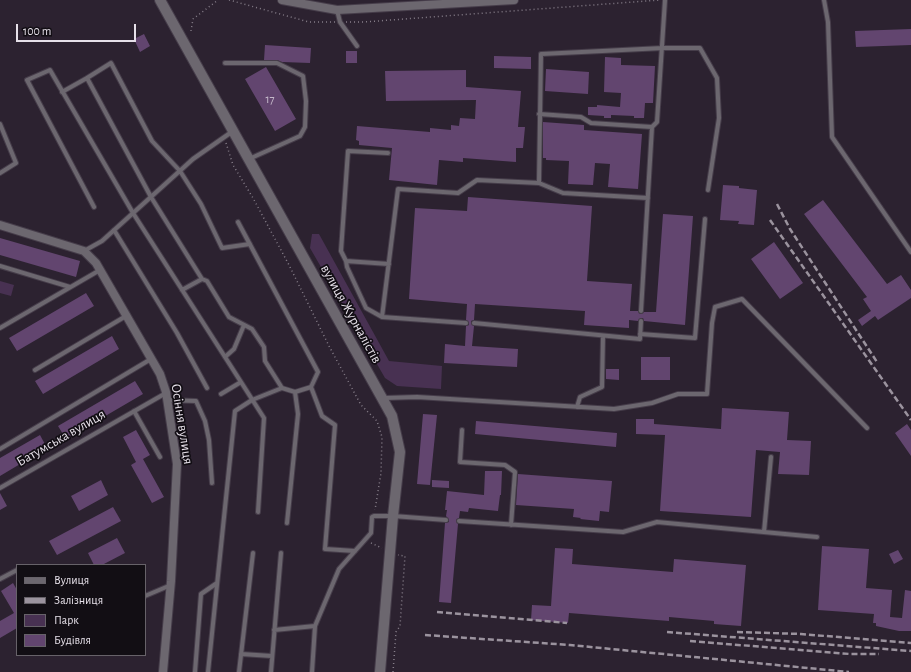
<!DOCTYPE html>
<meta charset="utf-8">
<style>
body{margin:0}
#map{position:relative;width:911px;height:672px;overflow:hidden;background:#2c2230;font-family:"Alegreya Sans",sans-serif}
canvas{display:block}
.legend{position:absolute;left:16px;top:564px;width:130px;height:92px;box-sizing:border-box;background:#120e14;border:1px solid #676269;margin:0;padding:5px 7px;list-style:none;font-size:12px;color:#e6e0e9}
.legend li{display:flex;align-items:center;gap:8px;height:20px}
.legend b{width:20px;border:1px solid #676269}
.scale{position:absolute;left:16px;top:24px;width:120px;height:18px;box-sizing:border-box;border:2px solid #e6e0e9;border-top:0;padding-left:5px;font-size:12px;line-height:14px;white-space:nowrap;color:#e6e0e9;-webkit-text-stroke:3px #120e14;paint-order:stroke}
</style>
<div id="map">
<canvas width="911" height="672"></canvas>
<ul class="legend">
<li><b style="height:5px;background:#6c676f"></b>Вулиця</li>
<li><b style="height:5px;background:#9b939e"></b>Залізниця</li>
<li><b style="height:11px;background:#483152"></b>Парк</li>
<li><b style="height:11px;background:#62456f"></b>Будівля</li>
</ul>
<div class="scale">100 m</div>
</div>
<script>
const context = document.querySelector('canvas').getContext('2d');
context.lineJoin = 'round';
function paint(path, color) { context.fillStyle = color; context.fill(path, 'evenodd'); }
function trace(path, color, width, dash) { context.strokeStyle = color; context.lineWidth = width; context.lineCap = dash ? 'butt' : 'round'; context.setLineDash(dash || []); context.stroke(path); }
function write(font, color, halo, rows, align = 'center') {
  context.font = font + ' "Alegreya Sans",sans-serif'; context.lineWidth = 3.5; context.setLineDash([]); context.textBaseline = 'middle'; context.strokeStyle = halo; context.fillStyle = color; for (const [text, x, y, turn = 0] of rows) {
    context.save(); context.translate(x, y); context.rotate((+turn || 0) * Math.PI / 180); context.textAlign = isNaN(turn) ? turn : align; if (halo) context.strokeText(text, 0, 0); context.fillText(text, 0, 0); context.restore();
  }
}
paint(new Path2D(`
 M312,234H319L389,361L442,366L441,389L397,386L385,378L310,248Z
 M0,281L14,285L11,296L0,293Z`), '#483152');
paint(new Path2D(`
 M911,29V45L856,47L855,31Z
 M144,34L150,46L140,52L134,39Z
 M265,45L311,48L310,63L282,62L277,60H264Z
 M346,51H357V63H346Z
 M494,56L531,57V69L494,68Z
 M605,57L621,58V65L655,66L653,103H645L644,118H634V116L611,115V118H604V116L588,115V107H597V105L620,107L621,93L604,92Z
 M266,67L296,119L275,131L245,79Z
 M546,69L589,72L588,94L545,91Z
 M466,70V87L521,91L518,127H525L523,148H516V162L463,158V162L439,160L437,185L389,180L392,148L359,145V141L356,140L357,126L430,132V128L451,130V125L459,126L460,118L475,119L476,100L386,101L385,71Z
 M543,122L584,125V130L642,134L638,189L608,187L610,164L595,163L593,185L568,184L569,161L546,160V158H543Z
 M723,185L739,186V188L757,190L754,225L738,224L739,221L720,220Z
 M468,197L592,206L587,281L632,284L630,311H638L640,314L644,312H656L663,214L693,216L685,325L644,321L643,318H641L638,321L629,320V328L584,325L585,311L475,304L474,320L471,321V323L474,326L472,346L518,349L517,367L444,363L445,344L465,346L466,326L469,325V323L466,320L467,304L409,299L415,208L467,211Z
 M823,200L887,284L901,275L911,290V298L878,320L875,316L862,326L858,320L871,311L863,299L867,297L804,214Z
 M0,238L80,261L76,277L0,255Z
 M774,242L803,283L780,299L751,259Z
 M86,293L94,306L17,351L9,338Z
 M112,336L119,349L43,394L35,381Z
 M641,357H670V380H641Z
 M606,369H619V380L606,379Z
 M135,381L143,394L66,439L58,426Z
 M722,408L789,412L787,440L811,441L809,475L778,474L780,452L756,450L751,517L660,511L665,435L636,434V419H654V424L721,429Z
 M423,414L437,415L430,485L417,484Z
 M476,421L617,433L616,447L475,434Z
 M907,424L911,430V456L895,433Z
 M136,430L150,455L143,459L164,497L152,503L131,465L136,462L123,437Z
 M40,435L47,448L0,476V458Z
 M485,471H502L501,495H500L498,511L469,508L468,512L460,511L459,518L456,520L458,524L451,603L439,602L445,523L449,522V520L446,516L447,510H445L447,491L484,495Z
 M518,474L612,481L609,512L600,511L599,521L580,519L581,518L573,517L574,509L516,505Z
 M101,480L108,495L79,511L71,496Z
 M432,480L449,481V488L432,487Z
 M0,493L7,506L0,510Z
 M113,507L121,521L57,555L49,541Z
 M117,538L125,553L102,565H94L88,553Z
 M822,546L869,549L866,588L892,590L890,617L902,618L905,590L911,591V631H899L876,626V623H873L874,614L818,610Z
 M555,548L573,549L572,564L673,572L674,559L746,565L741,626L714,624V621L669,617V621L569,613L568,623L531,620L532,605L551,606Z
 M898,550L903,559L894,564L889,554Z
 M13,583L17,590V628L0,638V621L14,613L1,591Z`), '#62456f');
const service = new Path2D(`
 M824,0L828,22L832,137L911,252
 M337,10L340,22L357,46
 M225,63H277L303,76L306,101L305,127L300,136L249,159
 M87,78L111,63L152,141L180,171L201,204L222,248L250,244
 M62,92L87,78L151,197L202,279L207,281L229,317L252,329L264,347L265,361L282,388
 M539,114L581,117L591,123L652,127
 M0,124L16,163L0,173
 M388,153L348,151L341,251L346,261L347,267L366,308L382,317L466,323
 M539,183L541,54L663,48H700L717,78L719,118L708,190
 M94,207L27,80L50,70L133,213L264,418L258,512
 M238,222L318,372L311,387L322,416L335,425L325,549L355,551
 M114,230L177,333L207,388
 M84,251L102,241L193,159L233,131
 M346,261L389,264
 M0,266L70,287
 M182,290L202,279
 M641,311L652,127L657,122L665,0
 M382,317L398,189L458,193L477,180L539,183L563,193L648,198
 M474,323L640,339L641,321
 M0,328L100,270
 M640,334L695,338L705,219
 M225,357L234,349L244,325
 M35,370L126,316
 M295,392L311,387
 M221,394L241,382
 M384,398L417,397L614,409L652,403L678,394H707L712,323L715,307L742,299L867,428
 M168,400L196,401L205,421L209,440L212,483
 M577,407L580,397L602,387L603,336
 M134,411L160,457
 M462,430L460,462L505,465L515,472L511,525
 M0,449L151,359
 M0,488L166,393
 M459,521L623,532L657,522L817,537
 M764,532L771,457
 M0,579L17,570
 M145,596L171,585
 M274,630L315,626L339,569L371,533L372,517L374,516H393L446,520
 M241,654L272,656
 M195,672L201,594L217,583
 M208,672L235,411L252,400L282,388L295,392L298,414L287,523
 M239,672L253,553
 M271,672L281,553
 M312,672L315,626`);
const minor = new Path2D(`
 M282,0L337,10L514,0
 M0,225L84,251L96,263L160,374L166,392L177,464L171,581L163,672`);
const tertiary = new Path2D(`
 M160,0L392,416L400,452L393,516L380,672`);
trace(service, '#463d4a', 6);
trace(minor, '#463d4a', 10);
trace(tertiary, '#463d4a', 12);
trace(new Path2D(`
 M229,0L309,22H335
 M346,22H364L660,0
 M191,31L193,19L218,0
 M226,143L233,165L253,198L289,265L329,346L361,405L377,421L382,437L381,473L375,510
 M371,543L382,548
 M393,672L396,632L400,626L405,556L398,555`), '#867e89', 1.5, [1, 3]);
trace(service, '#6c676f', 4);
trace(minor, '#6c676f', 8);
trace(tertiary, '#6c676f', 10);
trace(new Path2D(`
 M777,204L790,229L877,362
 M770,220L911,420
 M437,612L567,623
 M667,632L911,651
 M737,632L801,634L911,643
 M425,635L570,645L849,672
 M690,641L850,654H879`), '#9b939e', 2.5, [6, 3]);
write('12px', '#c5b9ca', null, [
 ["17",270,99]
]);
write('14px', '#e6e0e9', '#120e14', [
 ["вулиця Журналістів",351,314,61],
 ["Осіння вулиця",182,424,81],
 ["Батумська вулиця",61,438,-30]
]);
</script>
